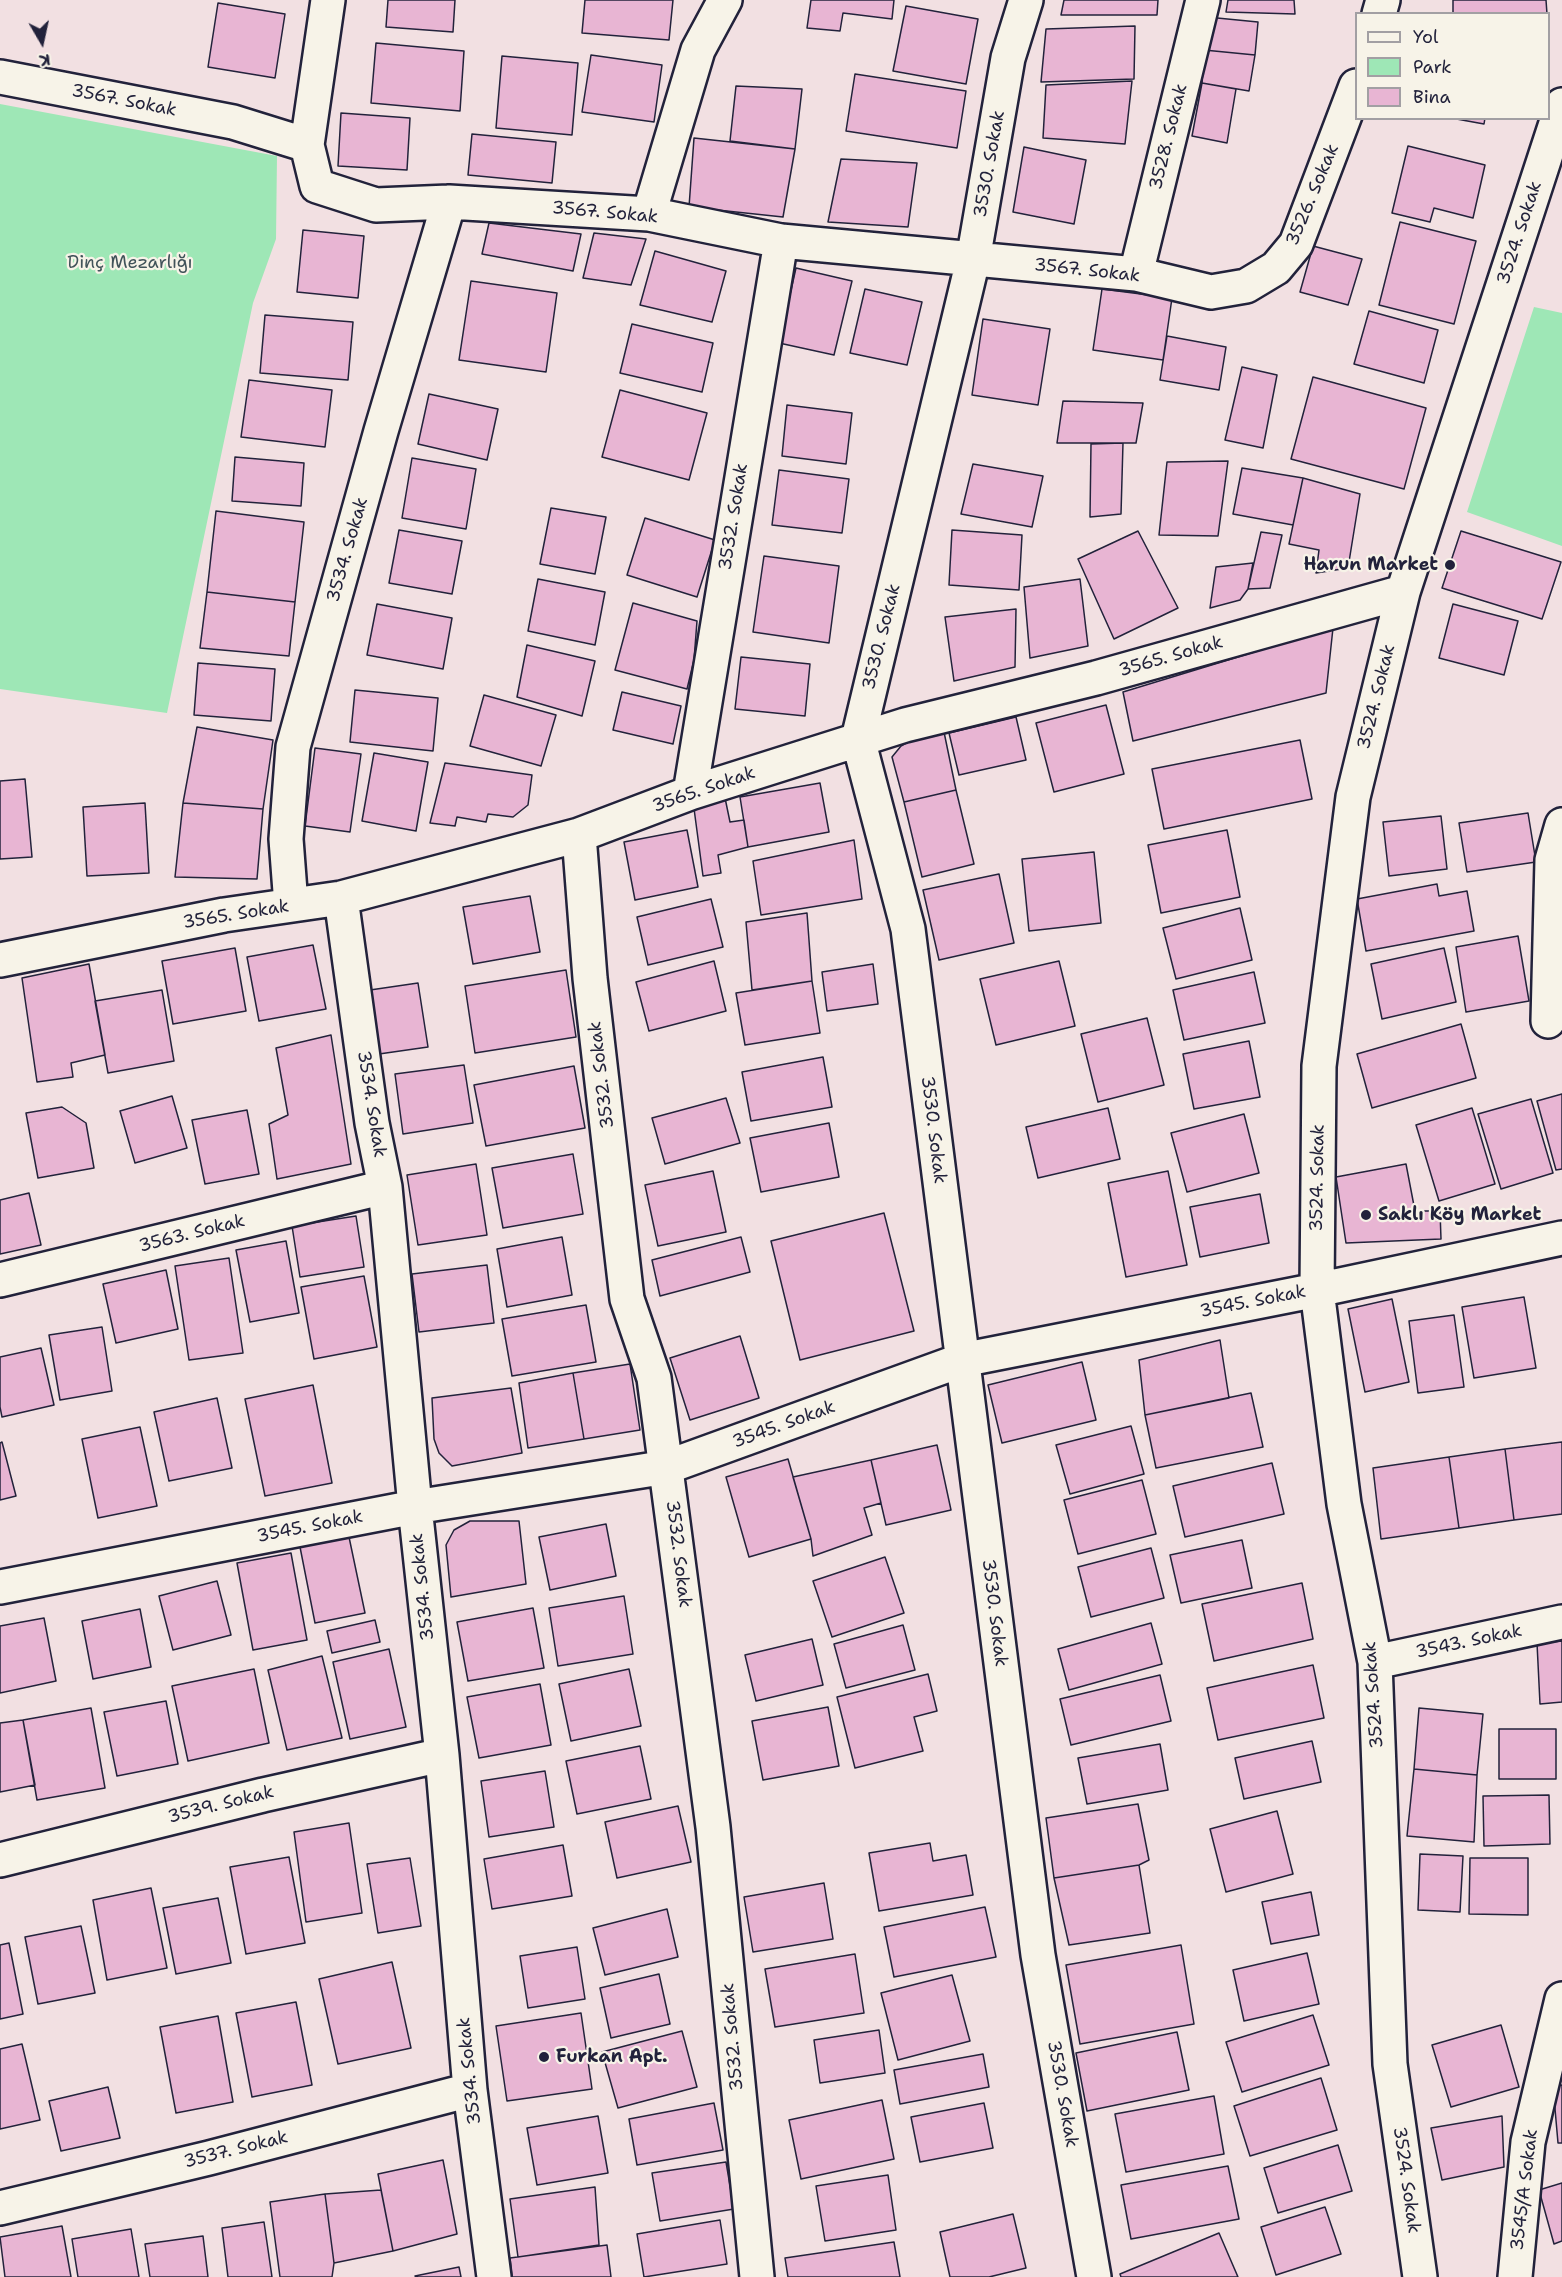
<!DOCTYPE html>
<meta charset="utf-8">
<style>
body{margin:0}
#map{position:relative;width:1562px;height:2277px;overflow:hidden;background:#f2e0e2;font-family:"Shantell Sans",sans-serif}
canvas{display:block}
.legend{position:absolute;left:1355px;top:12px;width:195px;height:108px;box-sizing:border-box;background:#f7f3e8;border:2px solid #a29fa3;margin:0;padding:8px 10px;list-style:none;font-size:18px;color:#22223b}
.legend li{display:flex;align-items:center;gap:12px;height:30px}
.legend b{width:30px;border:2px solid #a29fa3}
.north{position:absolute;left:12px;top:12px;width:60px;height:60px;-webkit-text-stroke:4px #f7f3e8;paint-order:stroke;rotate:171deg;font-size:16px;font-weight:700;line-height:24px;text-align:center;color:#22223b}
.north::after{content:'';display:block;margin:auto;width:21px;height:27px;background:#22223b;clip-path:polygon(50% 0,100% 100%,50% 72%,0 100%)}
</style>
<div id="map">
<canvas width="1562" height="2277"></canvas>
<ul class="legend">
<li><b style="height:8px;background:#f7f3e8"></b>Yol</li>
<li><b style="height:16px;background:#9ee7b6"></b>Park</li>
<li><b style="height:16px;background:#e8b5d3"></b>Bina</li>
</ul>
<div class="north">K</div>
</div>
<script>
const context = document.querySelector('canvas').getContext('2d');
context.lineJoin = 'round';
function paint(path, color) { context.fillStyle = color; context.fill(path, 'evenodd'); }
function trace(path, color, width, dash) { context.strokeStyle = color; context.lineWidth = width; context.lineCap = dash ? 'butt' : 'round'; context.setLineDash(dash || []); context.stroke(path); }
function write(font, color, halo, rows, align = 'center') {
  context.font = font + ' "Shantell Sans",sans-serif'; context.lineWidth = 4.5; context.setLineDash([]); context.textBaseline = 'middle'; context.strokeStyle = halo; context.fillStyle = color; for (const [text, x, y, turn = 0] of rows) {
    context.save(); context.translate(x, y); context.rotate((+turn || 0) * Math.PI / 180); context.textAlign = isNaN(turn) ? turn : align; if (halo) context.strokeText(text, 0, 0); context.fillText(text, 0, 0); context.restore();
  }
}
paint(new Path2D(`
 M0,104L277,156L276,239L253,303L167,713L0,689Z
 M1534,307L1562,313V546L1467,512Z`), '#9ee7b6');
const building = new Path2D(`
 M388,0H455L453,32L386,27Z
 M585,0H673L669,40L582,33Z
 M811,0H894L892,19L843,13L840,31L807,28Z
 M1064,0H1158L1157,15H1061Z
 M1228,0H1294L1295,14L1226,12Z
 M1453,0H1546L1547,14H1453Z
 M218,3L285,14L275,78L208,67Z
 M906,6L978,19L966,84L893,71Z
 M1207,17L1258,22L1255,55L1204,50Z
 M1135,26L1134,79L1041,82L1046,29Z
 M376,43L464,51L460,111L371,103Z
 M1204,50L1255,55L1249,91L1202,83Z
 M591,55L662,65L654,122L582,112Z
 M502,56L578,63L572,135L496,128Z
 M855,74L966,91L957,148L846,131Z
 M1132,81L1125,144L1043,138L1046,85Z
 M1202,83L1236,89L1227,143L1192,136Z
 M736,86L802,89L795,149L730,141Z
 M341,113L410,118L407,170L338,166Z
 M1451,118H1485L1484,124Z
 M472,134L556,142L552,183L468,175Z
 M694,138L795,149L783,217L689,207Z
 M1408,146L1485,165L1473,218L1434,208L1430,222L1392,213Z
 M1024,147L1086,160L1074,224L1013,212Z
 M841,159L917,163L908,227L828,222Z
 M1400,222L1476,241L1454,324L1379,305Z
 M489,223L581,234L573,271L482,254Z
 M303,230L364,236L358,298L297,292Z
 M594,233L646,239L631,285L583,278Z
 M1313,246L1362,259L1348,305L1300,292Z
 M655,251L726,271L712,322L640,305Z
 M796,268L852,281L834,355L779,343Z
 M471,281L557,293L546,372L459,360Z
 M865,289L922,302L907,365L850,353Z
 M1102,289L1172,298L1163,360L1093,350Z
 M1369,311L1438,330L1424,383L1354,364Z
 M265,315L353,322L348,380L260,373Z
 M983,319L1050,329L1038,405L972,395Z
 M632,324L713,343L702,392L620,373Z
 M1167,336L1226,347L1219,390L1160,380Z
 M1242,367L1277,375L1263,448L1225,440Z
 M1313,377L1426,408L1404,489L1291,459Z
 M249,380L332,390L325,447L241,437Z
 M620,390L707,413L689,480L602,457Z
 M429,394L498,409L487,460L418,444Z
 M1063,401L1143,403L1136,443H1057Z
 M787,405L852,413L846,464L782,456Z
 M1123,443L1121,514L1090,517L1091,444Z
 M235,457L304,463L301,506L232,501Z
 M412,458L476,469L466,529L402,518Z
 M1228,461L1218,536L1159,535L1167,462Z
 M973,464L1043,476L1032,527L961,514Z
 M1242,468L1303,478L1293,525L1233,514Z
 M779,470L849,479L842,533L772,525Z
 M1303,478L1360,494L1348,568L1316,573L1319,550L1289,544Z
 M551,508L606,517L595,574L540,564Z
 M216,511L304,522L295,602L207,592Z
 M645,518L715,540L697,597L627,575Z
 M399,530L462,541L452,594L389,583Z
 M952,530L1022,535L1019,590L949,585Z
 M1138,531L1178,608L1114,639L1078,559Z
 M1461,531L1561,562L1542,619L1442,588Z
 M1261,532L1282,535L1270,588L1248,589Z
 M764,556L839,566L829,643L753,632Z
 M1253,563L1248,589L1240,600L1210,608L1216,567Z
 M538,579L605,592L595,645L528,631Z
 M1080,579L1088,646L1030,658L1024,587Z
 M207,592L295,602L289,656L200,648Z
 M633,603L697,621L694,660L687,689L615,670Z
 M377,604L452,618L443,669L367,655Z
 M1453,604L1518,621L1504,675L1439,658Z
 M1016,609L1015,667L954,681L945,617Z
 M1333,628L1326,693L1133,741L1123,692Z
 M527,645L595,661L582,716L517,697Z
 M741,657L810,664L805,716L735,709Z
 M198,663L275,669L271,721L194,715Z
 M355,690L438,698L433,751L350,742Z
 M622,692L681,706L673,744L613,730Z
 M484,695L556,715L541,766L470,746Z
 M1106,705L1124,774L1054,792L1036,723Z
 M1016,717L1026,760L959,775L949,733Z
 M197,727L273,740L263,809L183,803Z
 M944,732L956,790L904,802L892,757L901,746L913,739Z
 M1300,740L1312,799L1164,829L1152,769Z
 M315,748L361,754L350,832L305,826Z
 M374,753L428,762L416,831L362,821Z
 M445,763L532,775L528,805L513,817L488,814L486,822L457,817L455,826L430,823Z
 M25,779L32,857L0,859V781Z
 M820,783L829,832L748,847L740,797Z
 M956,790L974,864L922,877L904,802Z
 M724,793L730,822L744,820L748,847L718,855L721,873L703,876L693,801Z
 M145,803L149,873L87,876L83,807Z
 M183,803L263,809L257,879L175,877Z
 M1528,813L1536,862L1467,872L1459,823Z
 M1441,816L1447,869L1389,876L1383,822Z
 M687,830L698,887L635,900L624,842Z
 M1227,830L1240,897L1161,913L1148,845Z
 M854,840L862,899L761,915L753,861Z
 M1094,852L1101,923L1029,931L1022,859Z
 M999,874L1014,943L939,960L923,890Z
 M1437,884L1439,896L1467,891L1474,931L1366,951L1357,899Z
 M530,896L540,952L473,964L463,907Z
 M711,899L723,947L648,965L637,917Z
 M1240,908L1252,960L1176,979L1163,928Z
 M807,913L812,981L752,990L746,922Z
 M1518,936L1529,1001L1466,1012L1456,947Z
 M313,945L326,1009L259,1021L247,957Z
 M235,948L246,1011L173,1024L162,961Z
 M1444,948L1456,1002L1382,1019L1371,964Z
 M714,961L726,1011L649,1031L636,982Z
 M1059,961L1075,1026L996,1045L980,979Z
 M89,964L105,1055L71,1063L73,1077L37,1082L22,978Z
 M873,964L878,1004L827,1011L822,972Z
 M566,970L576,1037L475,1053L465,986Z
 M1254,972L1265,1023L1184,1040L1173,990Z
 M812,981L820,1033L745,1045L736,993Z
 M418,983L428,1047L379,1054L370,990Z
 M162,990L174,1061L108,1073L95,1001Z
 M1147,1018L1164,1085L1098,1102L1081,1034Z
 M1461,1024L1476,1078L1372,1108L1357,1054Z
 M331,1035L351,1164L277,1179L269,1124L288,1115L276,1048Z
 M1249,1041L1260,1097L1194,1109L1183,1054Z
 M823,1057L832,1107L751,1121L742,1072Z
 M464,1065L473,1123L403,1134L395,1074Z
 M574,1066L585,1128L486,1146L474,1085Z
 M1562,1094V1169L1556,1170L1537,1101Z
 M172,1096L187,1148L135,1163L120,1111Z
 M726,1098L740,1143L665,1164L652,1118Z
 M1531,1099L1553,1173L1501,1189L1478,1114Z
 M62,1107L86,1123L94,1168L38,1178L26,1113Z
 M1108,1108L1120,1159L1038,1178L1026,1127Z
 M1472,1108L1495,1184L1439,1201L1416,1125Z
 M247,1110L259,1174L205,1184L192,1120Z
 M1244,1114L1259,1173L1187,1192L1171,1133Z
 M829,1123L839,1177L761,1192L750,1138Z
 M573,1154L583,1214L503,1228L492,1168Z
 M476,1164L487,1235L418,1245L407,1175Z
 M1406,1164L1415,1211H1440L1441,1239L1346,1243L1336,1177Z
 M713,1171L726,1232L658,1246L645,1185Z
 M1168,1171L1187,1265L1126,1277L1108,1183Z
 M29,1193L41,1245L0,1254V1200Z
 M1260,1194L1269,1243L1200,1257L1190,1207Z
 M884,1213L914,1331L800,1360L771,1241Z
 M356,1216L364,1267L300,1277L292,1226Z
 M562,1237L572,1295L507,1307L497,1249Z
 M741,1237L750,1272L660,1296L652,1260Z
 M286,1241L299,1313L250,1322L236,1250Z
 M229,1258L243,1353L189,1360L175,1266Z
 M487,1265L494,1323L419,1332L412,1274Z
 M166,1270L178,1329L116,1343L103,1284Z
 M364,1276L377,1347L314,1359L301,1287Z
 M1524,1297L1536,1368L1474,1378L1462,1307Z
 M1392,1299L1409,1382L1365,1392L1348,1309Z
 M586,1305L596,1362L512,1376L502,1319Z
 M1454,1315L1464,1387L1418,1393L1409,1321Z
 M102,1327L112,1391L60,1400L49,1335Z
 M740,1336L759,1398L690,1420L670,1358Z
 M1220,1340L1229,1398L1145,1415L1139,1360Z
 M41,1348L54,1405L2,1417L0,1407V1357Z
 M1082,1362L1096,1420L1002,1443L988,1385Z
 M630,1364L640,1430L584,1439L573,1373Z
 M573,1373L584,1439L528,1448L519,1383Z
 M313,1385L332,1483L265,1496L245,1399Z
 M511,1388L522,1453L452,1466L439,1453L434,1439L432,1398Z
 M1251,1393L1263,1447L1156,1468L1145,1415Z
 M217,1398L232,1468L169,1481L154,1412Z
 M1131,1426L1144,1474L1070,1494L1056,1445Z
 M140,1427L157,1506L98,1518L82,1439Z
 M2,1442L16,1496L0,1500V1443Z
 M1562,1442V1514L1514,1520L1505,1449Z
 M937,1445L951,1510L886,1525L871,1460Z
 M1505,1449L1514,1520L1459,1528L1449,1457Z
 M1449,1457L1459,1528L1381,1539L1373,1468Z
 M788,1459L811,1539L749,1557L726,1477Z
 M871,1460L881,1503L864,1508L872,1535L813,1556L811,1539L793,1477Z
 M1272,1463L1284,1514L1185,1537L1173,1486Z
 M1142,1480L1156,1534L1078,1554L1064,1500Z
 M470,1521H519L526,1584L451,1597L446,1545L454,1530Z
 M606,1524L616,1576L550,1590L539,1537Z
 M349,1537L365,1613L315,1623L300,1547Z
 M1242,1540L1252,1588L1181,1603L1170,1555Z
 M1151,1548L1164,1598L1091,1617L1078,1567Z
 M291,1553L307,1640L253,1650L237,1563Z
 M885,1557L904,1613L832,1637L813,1581Z
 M217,1581L231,1635L173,1650L159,1596Z
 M1302,1583L1313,1639L1214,1661L1202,1604Z
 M624,1596L633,1654L558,1666L549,1608Z
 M533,1608L544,1668L468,1681L457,1622Z
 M140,1609L151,1667L93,1679L82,1621Z
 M44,1618L56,1681L0,1693V1626Z
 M375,1620L380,1642L332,1653L327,1631Z
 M1151,1623L1162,1664L1069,1690L1058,1649Z
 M903,1625L915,1670L846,1688L834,1644Z
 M812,1639L823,1685L756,1701L745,1655Z
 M1562,1641V1702L1540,1704L1537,1643Z
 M389,1649L406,1727L350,1739L333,1662Z
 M322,1656L342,1738L287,1750L268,1670Z
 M1313,1665L1324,1718L1218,1740L1207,1688Z
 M254,1669L269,1743L188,1761L172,1686Z
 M629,1669L641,1726L571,1741L559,1684Z
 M928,1674L937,1711L914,1717L923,1751L855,1768L837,1697Z
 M1160,1675L1171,1721L1071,1745L1060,1699Z
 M540,1684L551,1745L479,1758L467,1697Z
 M166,1701L178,1764L117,1776L104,1712Z
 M828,1707L839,1766L763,1780L752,1721Z
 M91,1708L105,1788L37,1800L23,1720Z
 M1419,1708L1483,1714L1477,1775L1414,1769Z
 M23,1720L35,1785L0,1792V1723Z
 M1499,1729H1556V1779H1499Z
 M1312,1741L1321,1782L1244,1799L1235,1758Z
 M1160,1744L1168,1790L1087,1804L1078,1758Z
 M640,1746L651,1799L577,1814L566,1761Z
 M1414,1769L1477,1775L1474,1842L1407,1836Z
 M545,1771L554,1827L489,1837L481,1781Z
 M1549,1795L1550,1844L1484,1846L1483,1796Z
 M1138,1804L1149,1860L1139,1865L1054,1878L1046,1818Z
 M678,1806L691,1862L617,1878L605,1822Z
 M1277,1811L1293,1874L1226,1892L1210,1829Z
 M349,1823L362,1913L306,1922L294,1832Z
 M930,1843L933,1861L966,1855L973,1895L879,1911L869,1853Z
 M563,1845L572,1896L492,1909L484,1859Z
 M1420,1854L1463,1856L1460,1912L1418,1910Z
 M289,1857L305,1943L246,1954L230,1867Z
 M410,1858L421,1926L378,1933L367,1864Z
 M1470,1858H1528V1915L1469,1914Z
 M1139,1865L1150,1933L1069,1945L1054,1878Z
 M824,1883L833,1939L753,1952L744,1897Z
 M151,1888L167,1968L107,1980L93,1900Z
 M1311,1892L1319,1935L1271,1944L1262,1902Z
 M218,1898L231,1963L176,1974L163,1908Z
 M985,1907L996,1957L894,1977L884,1927Z
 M667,1909L678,1957L605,1975L593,1928Z
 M81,1926L95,1993L38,2004L25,1937Z
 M9,1943L23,2014L0,2019V1945Z
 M1181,1945L1194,2024L1080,2044L1066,1965Z
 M577,1947L585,1999L528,2008L520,1956Z
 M1307,1953L1319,2004L1244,2021L1233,1970Z
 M855,1954L864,2013L775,2027L765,1969Z
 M392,1962L411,2048L338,2064L319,1979Z
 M659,1974L670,2024L611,2038L600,1988Z
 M952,1975L970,2041L898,2060L881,1993Z
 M296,2002L312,2085L252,2097L236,2013Z
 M581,2013L592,2089L507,2101L496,2026Z
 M1313,2015L1329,2065L1242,2092L1226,2042Z
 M218,2016L233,2102L176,2113L160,2027Z
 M1501,2025L1519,2087L1451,2107L1432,2045Z
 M879,2030L885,2073L820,2083L814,2040Z
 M682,2031L697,2087L618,2108L602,2052Z
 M1177,2032L1189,2090L1087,2111L1076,2053Z
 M22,2044L40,2120L0,2129V2049Z
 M983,2054L989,2087L900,2104L894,2070Z
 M1321,2078L1337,2130L1250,2156L1234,2106Z
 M1562,2085V2143H1558L1553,2086Z
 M108,2087L120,2138L61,2151L49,2101Z
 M1214,2096L1224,2154L1126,2172L1115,2114Z
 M882,2100L894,2159L801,2179L789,2120Z
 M714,2103L723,2150L637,2165L629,2119Z
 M984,2103L993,2148L920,2162L911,2117Z
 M598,2116L608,2173L537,2185L527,2128Z
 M1502,2116L1504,2167L1442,2180L1431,2128Z
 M1338,2145L1352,2191L1278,2213L1264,2168Z
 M443,2160L457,2234L393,2251L378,2174Z
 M726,2162L734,2209L660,2221L652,2173Z
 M1228,2166L1239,2219L1131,2239L1121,2185Z
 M888,2175L896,2230L825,2241L816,2186Z
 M1562,2183V2241L1554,2244L1539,2190Z
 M595,2187L599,2245L518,2257L510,2199Z
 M381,2190L393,2251L334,2263L325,2194Z
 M325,2194L334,2263L332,2277H280L270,2202Z
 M1325,2207L1341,2254L1276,2275L1261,2227Z
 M1013,2214L1026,2268L989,2277H950L940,2232Z
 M720,2220L727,2264L644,2277L637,2234Z
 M264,2222L272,2277H228L222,2228Z
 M62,2226L71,2277H5L0,2237Z
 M131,2229L139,2277H78L72,2239Z
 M1219,2233L1238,2277H1121L1120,2274Z
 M203,2236L208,2277H150L145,2244Z
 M894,2242L900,2277H788L785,2258Z
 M607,2245L611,2277H512L510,2258Z
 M459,2267L461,2277H416L415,2276Z`);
paint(building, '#e8b5d3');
trace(building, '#22223b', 1.5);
const minor = new Path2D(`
 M1026,0L1008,58L973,260L858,739L908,929L1038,1955L1094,2277
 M1379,14L1383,0
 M0,77L233,122L307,145L317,186L376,205L449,202L649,214L781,241L1136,274L1211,292L1246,286L1276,268L1296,244L1356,86
 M307,145L328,0
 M649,214L698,50L725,0
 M1136,274L1203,0
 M690,793L781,241
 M579,835L590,978L627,1299L654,1378L713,1827L757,2277
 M341,898L372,1123L385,1187L415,1507L442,1755L470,2090L494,2277
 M291,905L286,839L293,747L381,431L449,202
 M0,960L224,915L341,898L579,835L690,793L905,725L1096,678L1403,592
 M1548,1021L1552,860L1562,825
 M0,1280L385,1187
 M0,1587L415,1507L667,1467L962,1360L1317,1290L1562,1238
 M1375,1662L1562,1622
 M0,1860L263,1795L442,1755
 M0,2208L209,2158L470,2090
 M1420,2277L1390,2064L1375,1662L1344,1504L1317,1290L1319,1066L1353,797L1403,592L1562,105
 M1515,2277L1528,2142L1562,1999`);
trace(minor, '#22223b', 38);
trace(minor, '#f7f3e8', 33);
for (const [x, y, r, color] of [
 [1450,565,6,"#22223b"],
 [1366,1215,6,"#22223b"],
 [544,2057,6,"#22223b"]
]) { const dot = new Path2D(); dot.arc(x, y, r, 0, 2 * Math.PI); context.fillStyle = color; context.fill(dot); trace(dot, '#f7f3e8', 2); }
write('18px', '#22223b', '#f7f3e8', [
 ["3567. Sokak",124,101,11],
 ["3528. Sokak",1169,137,-76],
 ["3530. Sokak",990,164,-80],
 ["3526. Sokak",1313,195,-67],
 ["3567. Sokak",605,213,5],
 ["3524. Sokak",1520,233,-72],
 ["3567. Sokak",1087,271,6],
 ["3532. Sokak",734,517,-81],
 ["3534. Sokak",348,550,-74],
 ["3530. Sokak",882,637,-76],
 ["3565. Sokak",1171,657,-16],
 ["3524. Sokak",1377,697,-76],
 ["3565. Sokak",704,790,-19],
 ["3565. Sokak",236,915,-9],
 ["3532. Sokak",602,1075,-97],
 ["3534. Sokak",371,1104,81],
 ["3530. Sokak",933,1130,83],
 ["3524. Sokak",1318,1178,-89],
 ["3563. Sokak",192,1234,-14],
 ["3545. Sokak",1253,1302,-11],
 ["3545. Sokak",784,1425,-20],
 ["3545. Sokak",310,1527,-11],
 ["3532. Sokak",678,1554,83],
 ["3534. Sokak",423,1587,-96],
 ["3530. Sokak",994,1613,83],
 ["3543. Sokak",1469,1642,-12],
 ["3524. Sokak",1374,1695,-94],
 ["3539. Sokak",221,1805,-14],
 ["3532. Sokak",733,2037,-95],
 ["3534. Sokak",470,2071,-96],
 ["3530. Sokak",1062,2094,80],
 ["3537. Sokak",236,2150,-14],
 ["3524. Sokak",1406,2180,82],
 ["3545/A Sokak",1525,2190,-83]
]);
write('18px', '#41535a', '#f7f3e8', [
 ["Dinç Mezarlığı",130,263]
]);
write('bold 18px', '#22223b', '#f7f3e8', [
 ["Harun Market",1438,565,"right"],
 ["Saklı Köy Market",1378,1215],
 ["Furkan Apt.",556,2057]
], 'left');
</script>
